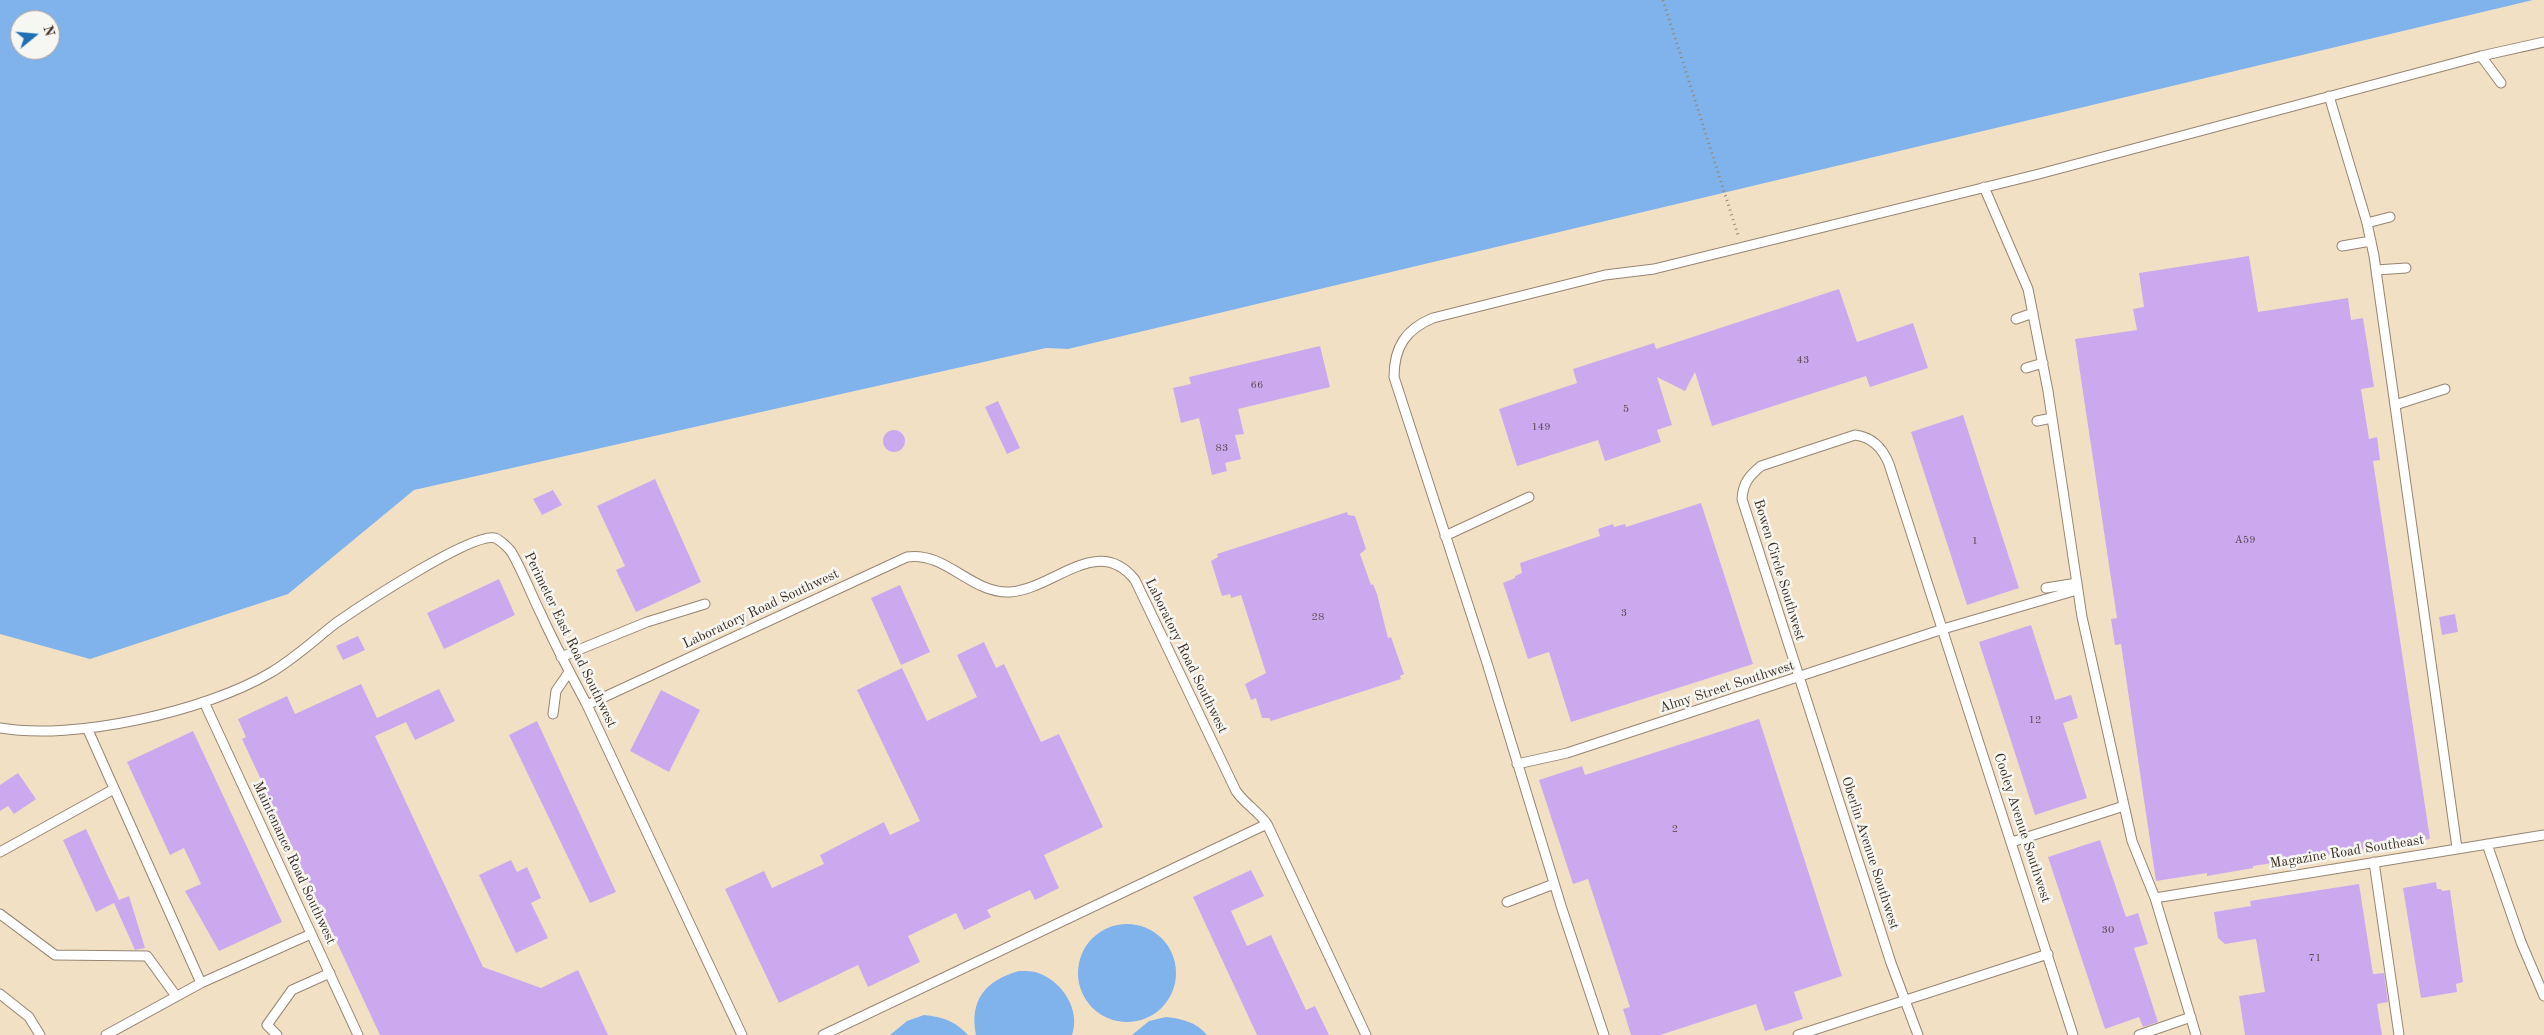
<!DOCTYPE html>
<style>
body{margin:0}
#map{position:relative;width:2544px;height:1035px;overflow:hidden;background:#f2e0c5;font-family:"Old Standard TT",serif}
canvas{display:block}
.north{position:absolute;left:10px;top:10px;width:50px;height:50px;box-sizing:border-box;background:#f6f6f2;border:1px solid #aba49d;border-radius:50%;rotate:73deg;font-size:14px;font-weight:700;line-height:20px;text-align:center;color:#3b2a1e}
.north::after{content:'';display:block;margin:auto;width:18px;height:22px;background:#1f6fb2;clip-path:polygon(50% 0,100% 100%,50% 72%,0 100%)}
</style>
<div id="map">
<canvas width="2544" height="1035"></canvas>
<div class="north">N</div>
</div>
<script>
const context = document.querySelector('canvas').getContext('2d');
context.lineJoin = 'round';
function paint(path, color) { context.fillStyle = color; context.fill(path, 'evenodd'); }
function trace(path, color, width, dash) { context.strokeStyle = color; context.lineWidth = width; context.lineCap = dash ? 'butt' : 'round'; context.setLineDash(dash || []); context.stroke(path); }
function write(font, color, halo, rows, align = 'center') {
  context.font = font + ' "Old Standard TT",serif'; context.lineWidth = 5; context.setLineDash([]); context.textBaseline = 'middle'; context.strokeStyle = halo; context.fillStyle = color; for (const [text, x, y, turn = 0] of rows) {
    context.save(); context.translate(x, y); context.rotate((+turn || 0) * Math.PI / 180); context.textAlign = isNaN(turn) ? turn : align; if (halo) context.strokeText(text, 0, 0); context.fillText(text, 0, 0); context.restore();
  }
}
paint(new Path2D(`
 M0,0H2533L1068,349L1046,348L414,490L288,594L90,659L0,634ZM20,20H50V50H20Z
 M1078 973a49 49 0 1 1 98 0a49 49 0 1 1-98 0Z
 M1019,971C1025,971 1033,971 1038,973C1062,981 1081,1010 1072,1035H976C969,1000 986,980 1019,971Z
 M924,1015C943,1017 955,1021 968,1035H890L907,1021Z
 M1166,1017C1183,1019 1196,1022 1207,1035H1132L1149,1021Z`), '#80b2ec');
paint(new Path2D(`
 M2249,256L2258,312L2348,298L2351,320L2363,318L2374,387L2361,389L2369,439L2377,437L2380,460L2373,461L2430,839L2253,866V868L2207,876V873L2156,881L2121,644L2115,645L2111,619L2117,618L2075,339L2137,330L2133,309L2144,307L2139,273Z
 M1839,289L1857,342L1913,323L1928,368L1870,387L1866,376L1712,426L1695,372L1685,391L1657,377L1672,425L1657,430L1661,442L1605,461L1598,440L1517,466L1499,409L1577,383L1573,369L1654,343L1656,349Z
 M1320,346L1330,387L1238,409L1244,434L1235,435L1241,459L1225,463L1227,471L1212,475L1199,418L1181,423L1173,388L1191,384L1189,377Z
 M998,401L1020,448L1007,454L985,407Z
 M1963,415L2019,588L1967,605L1911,432Z
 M883 441a11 11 0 1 1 22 0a11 11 0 1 1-22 0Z
 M655,479L701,582L636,612L616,570L625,566L597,506Z
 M553,490L562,505L542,515L533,499Z
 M1701,503L1753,664L1571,722L1549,652L1528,659L1503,583L1515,578V576L1522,573L1520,563L1600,536L1598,529L1613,524L1614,527L1625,524L1626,527Z
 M1347,512L1348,515L1355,516L1366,549L1360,554L1371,585L1373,584L1377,594L1388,638L1391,637L1404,674L1400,676L1401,679L1271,721L1269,718H1262L1256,698L1251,700L1245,684L1266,673L1241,595L1231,598L1230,594L1222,596L1211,561L1218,557L1217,554Z
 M499,579L515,615L444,649L427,613Z
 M900,585L930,652L901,665L871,598Z
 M2455,614L2458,632L2442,635L2439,617Z
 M2031,625L2055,700L2071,695L2078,718L2063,723L2087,798L2035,815L1979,642Z
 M358,636L365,650L343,660L336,646Z
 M984,642L996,668L1004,664L1041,742L1059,734L1103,827L1044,855L1059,888L1035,900L1030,890L987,910L991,917L964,930L956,913L908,936L920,962L868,987L858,965L779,1003L725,889L764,871L772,888L824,864L820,855L884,822L890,835L920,821L857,690L902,668L927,721L977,697L957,655Z
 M361,684L377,718L439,689L455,721L415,740L406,722L375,736L483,967L541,988L578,970L608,1035H380L242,739L246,737L238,719L287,696L295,714Z
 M661,690L700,710L669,772L630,751Z
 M1759,719L1842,976L1794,992L1803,1019L1765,1031L1756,1004L1660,1035H1631L1623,1009L1630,1007L1588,879L1573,884L1539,780L1582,766L1585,775Z
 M537,721L616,892L590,903L509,735Z
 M193,731L282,922L219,951L185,891L201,884L184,848L170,855L127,762Z
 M18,773L36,799L14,814L8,806L0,811V785Z
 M86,829L119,900L129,896L145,948L135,950L114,903L96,912L63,840Z
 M2100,840L2126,917L2138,913L2148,944L2134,948L2158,1022L2143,1027L2139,1017L2105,1029L2048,857Z
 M511,860L517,872L527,867L541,898L531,903L548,938L516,953L479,875Z
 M1251,870L1264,896L1231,911L1247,946L1271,935L1306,1010L1315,1006L1329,1035H1257L1193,897Z
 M2436,882L2437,889H2441L2442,891L2450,890L2463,982L2456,984L2457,992L2421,998L2403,888Z
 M2359,884L2373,974L2384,973L2388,1002L2377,1004L2382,1035H2245L2239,996L2265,992L2256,939L2225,944L2218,938L2214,912L2251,906L2250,901Z`), '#cca9ef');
const service = new Path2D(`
 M2481,56L2501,83
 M2329,96L2367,223L2374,256L2457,848
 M1984,187L2028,289L2048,391L2082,617L2132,841L2155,898L2196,1035
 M2367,223L2390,217
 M2342,246L2371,241
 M2376,270L2406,268
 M2016,319L2033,313
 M2026,368L2043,363
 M2395,405L2445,389
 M2037,421L2052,418
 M1445,536L1529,497
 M2046,588L2077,583
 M561,657L647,622L705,604
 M204,702L358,1035
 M587,705L907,557C946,551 971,594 1010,592C1054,589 1098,533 1135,580L1236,791C1245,804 1258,811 1267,824L1366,1035
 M553,714L556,691L569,672
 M0,728C74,741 206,711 270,673C294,659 314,640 336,623C359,607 472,532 495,538C500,540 509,548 512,553C523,572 531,594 541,614C555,645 571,675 587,705L742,1035
 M88,730L201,983
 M1517,764L1567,753L1943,629L2077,590
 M2012,842L2124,806
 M2487,844L2521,942L2544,996
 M0,852L114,789
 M2374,862L2399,1035
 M2155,898L2544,835
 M1507,902L1554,884
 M0,914L55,955L147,956L176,996
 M0,994L29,1017L40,1035
 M106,1035L201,983L311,934
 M277,1035L267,1025L292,990L330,973
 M823,1035L1267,824
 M1604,1035L1562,909L1487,663L1394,377C1394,347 1406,329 1433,318L1605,275L1654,269L2039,174L2481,56L2544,42
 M1798,1035L2048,954
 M1918,1035L1891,963L1742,499C1743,483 1749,476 1761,466L1855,435C1872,437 1883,449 1889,464L2073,1035
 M2139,1035L2191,1017`);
trace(service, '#968572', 11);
trace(new Path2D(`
 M1663,0L1738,235`), '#968572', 3, [1, 4]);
trace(service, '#fff', 9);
write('11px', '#5f4a52', null, [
 ["43",1803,360],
 ["66",1257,385],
 ["5",1626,409],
 ["149",1541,427],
 ["83",1222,448],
 ["A59",2245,540],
 ["1",1975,541],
 ["3",1624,613],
 ["28",1318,617],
 ["12",2035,720],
 ["2",1675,829],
 ["30",2108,930],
 ["71",2315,958]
]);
write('14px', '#3b2a1e', '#f6f6f2', [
 ["Bowen Circle Southwest",1779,570,73],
 ["Laboratory Road Southwest",761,609,-25],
 ["Perimeter East Road Southwest",570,640,64],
 ["Laboratory Road Southwest",1186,656,64],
 ["Almy Street Southwest",1727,687,-18],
 ["Cooley Avenue Southwest",2022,828,72],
 ["Magazine Road Southeast",2347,852,-9],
 ["Oberlin Avenue Southwest",1870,853,72],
 ["Maintenance Road Southwest",294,863,65]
]);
</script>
